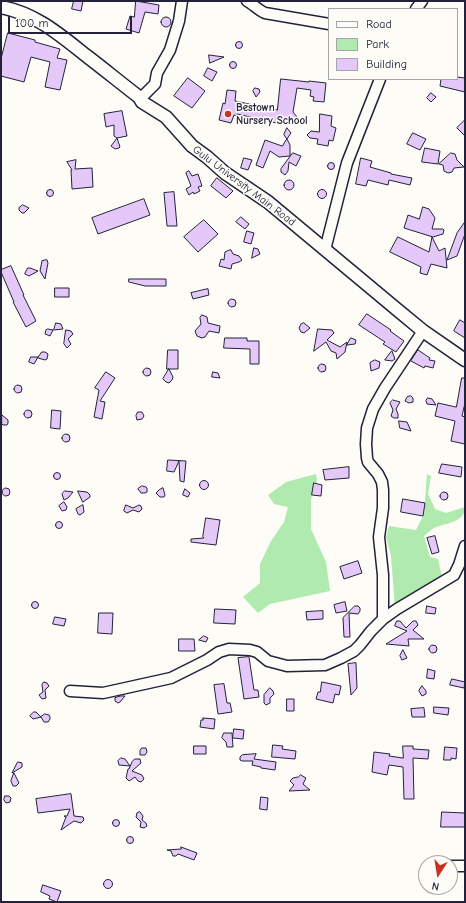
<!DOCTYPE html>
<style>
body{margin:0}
#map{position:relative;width:466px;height:903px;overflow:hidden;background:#fdfcf7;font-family:"Comic Neue",sans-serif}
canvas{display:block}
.frame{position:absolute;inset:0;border:2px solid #22223b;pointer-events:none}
.legend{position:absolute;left:328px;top:8px;width:130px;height:72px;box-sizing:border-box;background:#fdfcf7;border:1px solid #a5a5ac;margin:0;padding:5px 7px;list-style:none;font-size:12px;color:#22223b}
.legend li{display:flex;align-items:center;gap:8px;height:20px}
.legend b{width:20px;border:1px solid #a5a5ac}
.north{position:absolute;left:418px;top:855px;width:40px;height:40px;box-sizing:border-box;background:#fdfcf7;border:1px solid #a5a5ac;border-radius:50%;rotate:192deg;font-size:11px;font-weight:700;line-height:16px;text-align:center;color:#22223b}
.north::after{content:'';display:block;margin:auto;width:14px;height:18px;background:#c8321e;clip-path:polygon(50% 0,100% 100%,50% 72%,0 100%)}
.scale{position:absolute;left:8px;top:16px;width:124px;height:18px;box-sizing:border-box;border:2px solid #22223b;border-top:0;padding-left:5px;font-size:12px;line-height:14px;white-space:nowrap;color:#22223b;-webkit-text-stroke:3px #fdfcf7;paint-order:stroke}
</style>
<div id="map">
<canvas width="466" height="903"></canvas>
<div class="frame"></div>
<ul class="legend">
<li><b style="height:5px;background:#fdfcf7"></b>Road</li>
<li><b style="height:11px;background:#b0eaaf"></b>Park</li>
<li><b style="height:11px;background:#e4c9f8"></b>Building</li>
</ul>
<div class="north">N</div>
<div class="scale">100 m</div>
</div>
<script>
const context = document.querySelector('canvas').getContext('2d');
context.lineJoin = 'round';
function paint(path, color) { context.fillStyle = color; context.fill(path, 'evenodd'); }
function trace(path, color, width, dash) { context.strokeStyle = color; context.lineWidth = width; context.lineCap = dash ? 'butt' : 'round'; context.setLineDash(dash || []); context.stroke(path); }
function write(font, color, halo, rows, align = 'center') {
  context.font = font + ' "Comic Neue",sans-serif'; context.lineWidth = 3; context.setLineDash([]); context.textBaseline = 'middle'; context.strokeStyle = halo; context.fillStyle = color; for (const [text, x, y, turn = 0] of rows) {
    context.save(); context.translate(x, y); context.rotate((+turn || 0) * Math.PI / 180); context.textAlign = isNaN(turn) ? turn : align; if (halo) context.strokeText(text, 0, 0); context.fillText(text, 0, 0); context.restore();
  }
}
paint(new Path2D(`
 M316,474L317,480L311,499V529L326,562L330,591L270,604L258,613L243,597L260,583V564L271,541L284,522L288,507L274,504L268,495L286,482Z
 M427,474L431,476L428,494L435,509L446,513L465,507C465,523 445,523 434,528C430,530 427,534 424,536L430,557L438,559L442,577L395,608L391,556L386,537L389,526L416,530L424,514Z`), '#b0eaaf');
const building = new Path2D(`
 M74,1H83L81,11L72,9Z
 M136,1L159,5L158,14L145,12L139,33L126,29L130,16L134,17Z
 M161 22a5 5 0 1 1 10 0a5 5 0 1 1-10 0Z
 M8,33L35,40V42L60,49L57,58L67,60L60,90L45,87L50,62L31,57L24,82L1,76V59Z
 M235.5 45a3.5 3.5 0 1 1 7 0a3.5 3.5 0 1 1-7 0Z
 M209,55L224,57L210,63Z
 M229.5 65a3.5 3.5 0 1 1 7 0a3.5 3.5 0 1 1-7 0Z
 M208,68L217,72L212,81L204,76Z
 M457,77L465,78V92L440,86L441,79H457Z
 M188,78L205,91L192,108L174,96Z
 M281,79L309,82V81L326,83L324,102L313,101L314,97L310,96L311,90L297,88L293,112L297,117L295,120L281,124L237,114V116L234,115L231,123L219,120L223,103L225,104L227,90L236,91L235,101L277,110Z
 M255,88L259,89L260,92L256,97L253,91Z
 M431,93L436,97L431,102L427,98Z
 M122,111L127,136L117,138L120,147L119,148L115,149L111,146L117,138L114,136V125L106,127L104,114Z
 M320,114L332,116L331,126L336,128L333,141L329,140L328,146L317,144L318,139L310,138L307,135L311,131L319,132Z
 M465,120V136L457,128Z
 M287,128L291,133L287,139L284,135Z
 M413,133L426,139L420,150L407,144Z
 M287,139L290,145V156L279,157L270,151L263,168L256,165L265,140L282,146Z
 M425,148L440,151L438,164L422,162Z
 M293,153L301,156L296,166L289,162L288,171L285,175L281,172V169Z
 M451,153L455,154L457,160L464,167L454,168L452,172L448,173L444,171L443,165L439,164Z
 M244,158L252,160L248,170L241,168Z
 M361,158L372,161L370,167L391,173V174L412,178L410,185L389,180L388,185L368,180L366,186L356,184Z
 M76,160L75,169L92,168L93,187L72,189L71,170H72L67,162Z
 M327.5 166a3.5 3.5 0 1 1 7 0a3.5 3.5 0 1 1-7 0Z
 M189,171L192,176L198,174L202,186L198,187L200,191L194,194L193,192L189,195L186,189L191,186L186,173Z
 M217,178L233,191L226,198L211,186Z
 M284 185a5 5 0 1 1 10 0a5 5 0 1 1-10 0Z
 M46.5 193a3.5 3.5 0 1 1 7 0a3.5 3.5 0 1 1-7 0Z
 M317.5 194a4.5 4.5 0 1 1 9 0a4.5 4.5 0 1 1-9 0Z
 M174,192L177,226H167L164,193Z
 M144,199L150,215L98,234L92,218Z
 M23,205L29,208L24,213H22L19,210V208Z
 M423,207L429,209L435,218L432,229H443L444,230L443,234L433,237L404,228L408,215L419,219Z
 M241,217L249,224L245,229L236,222Z
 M204,220L218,234L198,252L184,237Z
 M465,222V234L457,256L447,260L457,233Z
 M247,231L254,233L251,244L244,242Z
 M398,237L429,252L432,237L439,251L445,248L447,268L431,264L427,275L420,273L421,267L390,252Z
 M254,248L258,249L260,254L252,258Z
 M231,250L233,254L239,256L242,260L239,262L232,264L231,269L219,266L221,259L224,260L225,252L227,251Z
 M47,260L48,263L45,279L40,271L42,261Z
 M11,266L24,295H23L36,321L26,327L13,302H14L1,272V270Z
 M28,268H30L38,271L29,276L25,274Z
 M129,279H166V286H145L129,282Z
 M55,288H69V297H55Z
 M208,289L209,295L193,299L191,293Z
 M228 303a4 4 0 1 1 8 0a4 4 0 1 1-8 0Z
 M367,314L391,330L390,331L404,341L396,352L383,344L385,342L359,325Z
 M202,315L207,317L208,323L220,326L219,333L209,331L205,337L202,338L197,336L195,331L201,324L200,318Z
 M460,320L465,323V338L454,331Z
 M56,323L61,324L63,329L54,330Z
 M304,323L310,328L304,333L301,332L299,328L301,324Z
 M48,329L53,330L50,336L45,334L46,330Z
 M318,329L332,330L334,333L327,340L340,347L347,342L345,352L337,359L336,353L331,351L326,342L314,351Z
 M66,330L71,331L73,334L68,339L71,344L67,348L64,344Z
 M225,338H247V341H259V364H250V349L224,348Z
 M351,338L356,340L355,344L347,345Z
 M168,350H178V369H167Z
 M418,350L430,358L429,360L435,361L433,368L425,366L424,368L411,361Z
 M392,351L395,359L392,361L385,360Z
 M42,352H45L48,354L47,359L45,360L38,358Z
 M31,357H38L34,364L29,362Z
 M375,360L380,362L379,368L371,371L370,363Z
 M318 368a4 4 0 1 1 8 0a4 4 0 1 1-8 0Z
 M143 372a4 4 0 1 1 8 0a4 4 0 1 1-8 0Z
 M169,369L173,377L172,380L169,383L166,382L163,379Z
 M106,372L115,378L100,401L105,402L102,419L94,417L99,390L95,388Z
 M213,372L218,373L220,378L212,377Z
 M462,378H465V403L462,416L465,417V444L451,441L455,421L435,416L438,403L456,407Z
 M14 389a4 4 0 1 1 8 0a4 4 0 1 1-8 0Z
 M411,396L413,398V402L409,403L405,401L407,397Z
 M428,398L432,399L436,405L427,404L426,401Z
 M393,400L400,402L396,409L398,414V418H394L391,416L393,410L390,403Z
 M24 414a4 4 0 1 1 8 0a4 4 0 1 1-8 0Z
 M52,410L61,411L60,429L51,428Z
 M138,412H142L144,416L142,419L137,420L136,416Z
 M2,415L8,420V423L7,425H3L2,424Z
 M399,421L407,422L411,431L400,428Z
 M62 438a4 4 0 1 1 8 0a4 4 0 1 1-8 0Z
 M168,460L186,461L184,482L180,481L179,461L174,472L167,471Z
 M442,464L462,467L461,477L439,473Z
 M349,467V478L325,480L323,470Z
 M53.5 476a3.5 3.5 0 1 1 7 0a3.5 3.5 0 1 1-7 0Z
 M199.5 485a4.5 4.5 0 1 1 9 0a4.5 4.5 0 1 1-9 0Z
 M314,483L322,485L321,496L312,495Z
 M142,486L146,487L147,488V492L145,493H141L138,489Z
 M2 492a4 4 0 1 1 8 0a4 4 0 1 1-8 0Z
 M163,488L165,495L164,497H160L156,493L159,490Z
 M185,489L190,493L188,497L183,495Z
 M65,491L73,492L68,498L64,500L62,494Z
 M78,491L87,492L90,495V497L83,502Z
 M440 496a4 4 0 1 1 8 0a4 4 0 1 1-8 0Z
 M403,499L425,503L423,516L401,512Z
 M64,502L67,507L66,510L62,511L59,506Z
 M83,505L84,512L80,515L78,514L76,509Z
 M126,505L133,508L139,505L141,506L142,509L139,512L133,510L127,513L124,511Z
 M206,518L220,520L216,545L191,542V539L204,538L203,537Z
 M55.5 525a3.5 3.5 0 1 1 7 0a3.5 3.5 0 1 1-7 0Z
 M435,536L439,552L432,554L427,538Z
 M358,561L362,573L344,579L340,567Z
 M31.5 605a3.5 3.5 0 1 1 7 0a3.5 3.5 0 1 1-7 0Z
 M345,602L347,611L336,613L334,605Z
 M355,606H358L360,608V611L358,614L349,613L350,637H344L343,618Z
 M427,606L436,608L435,614L426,613Z
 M215,609L236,610L235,624L214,623Z
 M323,611V619L307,620L306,612Z
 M99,613H113L112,634L98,633Z
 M55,617L66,619L64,626L53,624Z
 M397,621H400L406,628L413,621H416L418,625L413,630L424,639H408L409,646L386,644L407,631L395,626Z
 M204,636L208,638L206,642L199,640Z
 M179,639H194L195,651H179Z
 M429 649a4 4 0 1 1 8 0a4 4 0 1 1-8 0Z
 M403,650L407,658L402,660L400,656Z
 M249,657L254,690H258L259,697L244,699L238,658Z
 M356,663L357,688L351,695L348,664Z
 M428,669L435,671L434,679L427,678Z
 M452,679L465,682L464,688L450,685Z
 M44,682L47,683L49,686L45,690L46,698L42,699L39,695L43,692L42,685Z
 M322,682L341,686L339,695L335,694L333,703L316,699L318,692H320Z
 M224,684L227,703H230L232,712L218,714L214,685Z
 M422,686L426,691V694L422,696L419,691Z
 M270,688L273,691L274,694L270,698V703L266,705L264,703V695Z
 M121,696H125L120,702L118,703L115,701V698Z
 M287,699H294V711H287Z
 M434,707L449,708L448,715L434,713Z
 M424,708L425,717H412L411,709Z
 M34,712H36L41,717L33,719L30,716Z
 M45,714L49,715L50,717V719L48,722H44L41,717Z
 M203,718L215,719L214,729L200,727L201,720H203Z
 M234,729L244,730L243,739L233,738Z
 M224,733H232L233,747H227L226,742L222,738Z
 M273,745L283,746L282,749L296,751L295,759L272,757Z
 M194,746H206V754H194Z
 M403,746H413V749L429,750L428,759L413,758L414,799H404L403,767L389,765L387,775L372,772L374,752L390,754L389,756L403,758Z
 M445,747L457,748L456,759L451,758V760H444Z
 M142,748H146L147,752L145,755H140V751Z
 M256,754L254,759L276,762L275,770L261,768V767L252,765L253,761H242L240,760V757L242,755Z
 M121,758L125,759L130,766L119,765L118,761Z
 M135,759H140L141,763L132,771L142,775L144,779L141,782L138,781L135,777L129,781L126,778L128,769H129L132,762Z
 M18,762L22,763V767L12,773L17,763Z
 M14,773L19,783L16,786H13L11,781Z
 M301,775L306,778L303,784L310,790L289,791L294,785L290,781L293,778L298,777Z
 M71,794L74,816L83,817L84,820L81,823L74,821L61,830L66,817L64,816H67L70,809L38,813L36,799Z
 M5,796H9L11,798L10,802L6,803L4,800Z
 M261,797L268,798L267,810L260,809Z
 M140,812L143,816L142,820L146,823L147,826L144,828L140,827L141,822L136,817L137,813Z
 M442,812L465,813V827H441Z
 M112.5 823a3.5 3.5 0 1 1 7 0a3.5 3.5 0 1 1-7 0Z
 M126.5 840a3.5 3.5 0 1 1 7 0a3.5 3.5 0 1 1-7 0Z
 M181,847L197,853L194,860L178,854L176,856H173L171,851L167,850L181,849Z
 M103.5 884a4.5 4.5 0 1 1 9 0a4.5 4.5 0 1 1-9 0Z
 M43,885L61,891L57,902L49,899L50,896L41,892Z`);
paint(building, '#e4c9f8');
trace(building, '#22223b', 1);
const minor = new Path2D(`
 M247,1C253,4 258,10 265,13L329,24
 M416,9L422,1
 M140,99L155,84L157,73L170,50L179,21L182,1
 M325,250L347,163L380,79
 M383,619L397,609L454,575L459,565L465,546
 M70,691L103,693L171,678L207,660L219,652L229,649L250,650L257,652L268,661L287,666L325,665L341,658L354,651L360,645L371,631L383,619V575L379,537L383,508V490L382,482L378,474L368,462L367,458L366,444L367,428L373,409L385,388L423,331
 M450,866H465`);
const tertiary = new Path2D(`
 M1,7C37,14 60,35 88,57C105,70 122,84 139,97L142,102L166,117L192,146L207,157L225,173L268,202L400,312L423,331L465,360`);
trace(minor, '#22223b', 13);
trace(tertiary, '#22223b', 15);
trace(minor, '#fdfcf7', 10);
trace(tertiary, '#fdfcf7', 12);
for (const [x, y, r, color] of [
 [228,114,4,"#c8321e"]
]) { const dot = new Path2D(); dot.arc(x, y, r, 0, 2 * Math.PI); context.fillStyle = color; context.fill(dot); trace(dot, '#fdfcf7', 1.5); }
write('bold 11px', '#22223b', '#fdfcf7', [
 ["Bestown",236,108],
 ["Nursery School",236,121]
], 'left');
write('11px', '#22223b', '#fdfcf7', [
 ["Gulu University Main Road",244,186,37]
]);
</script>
